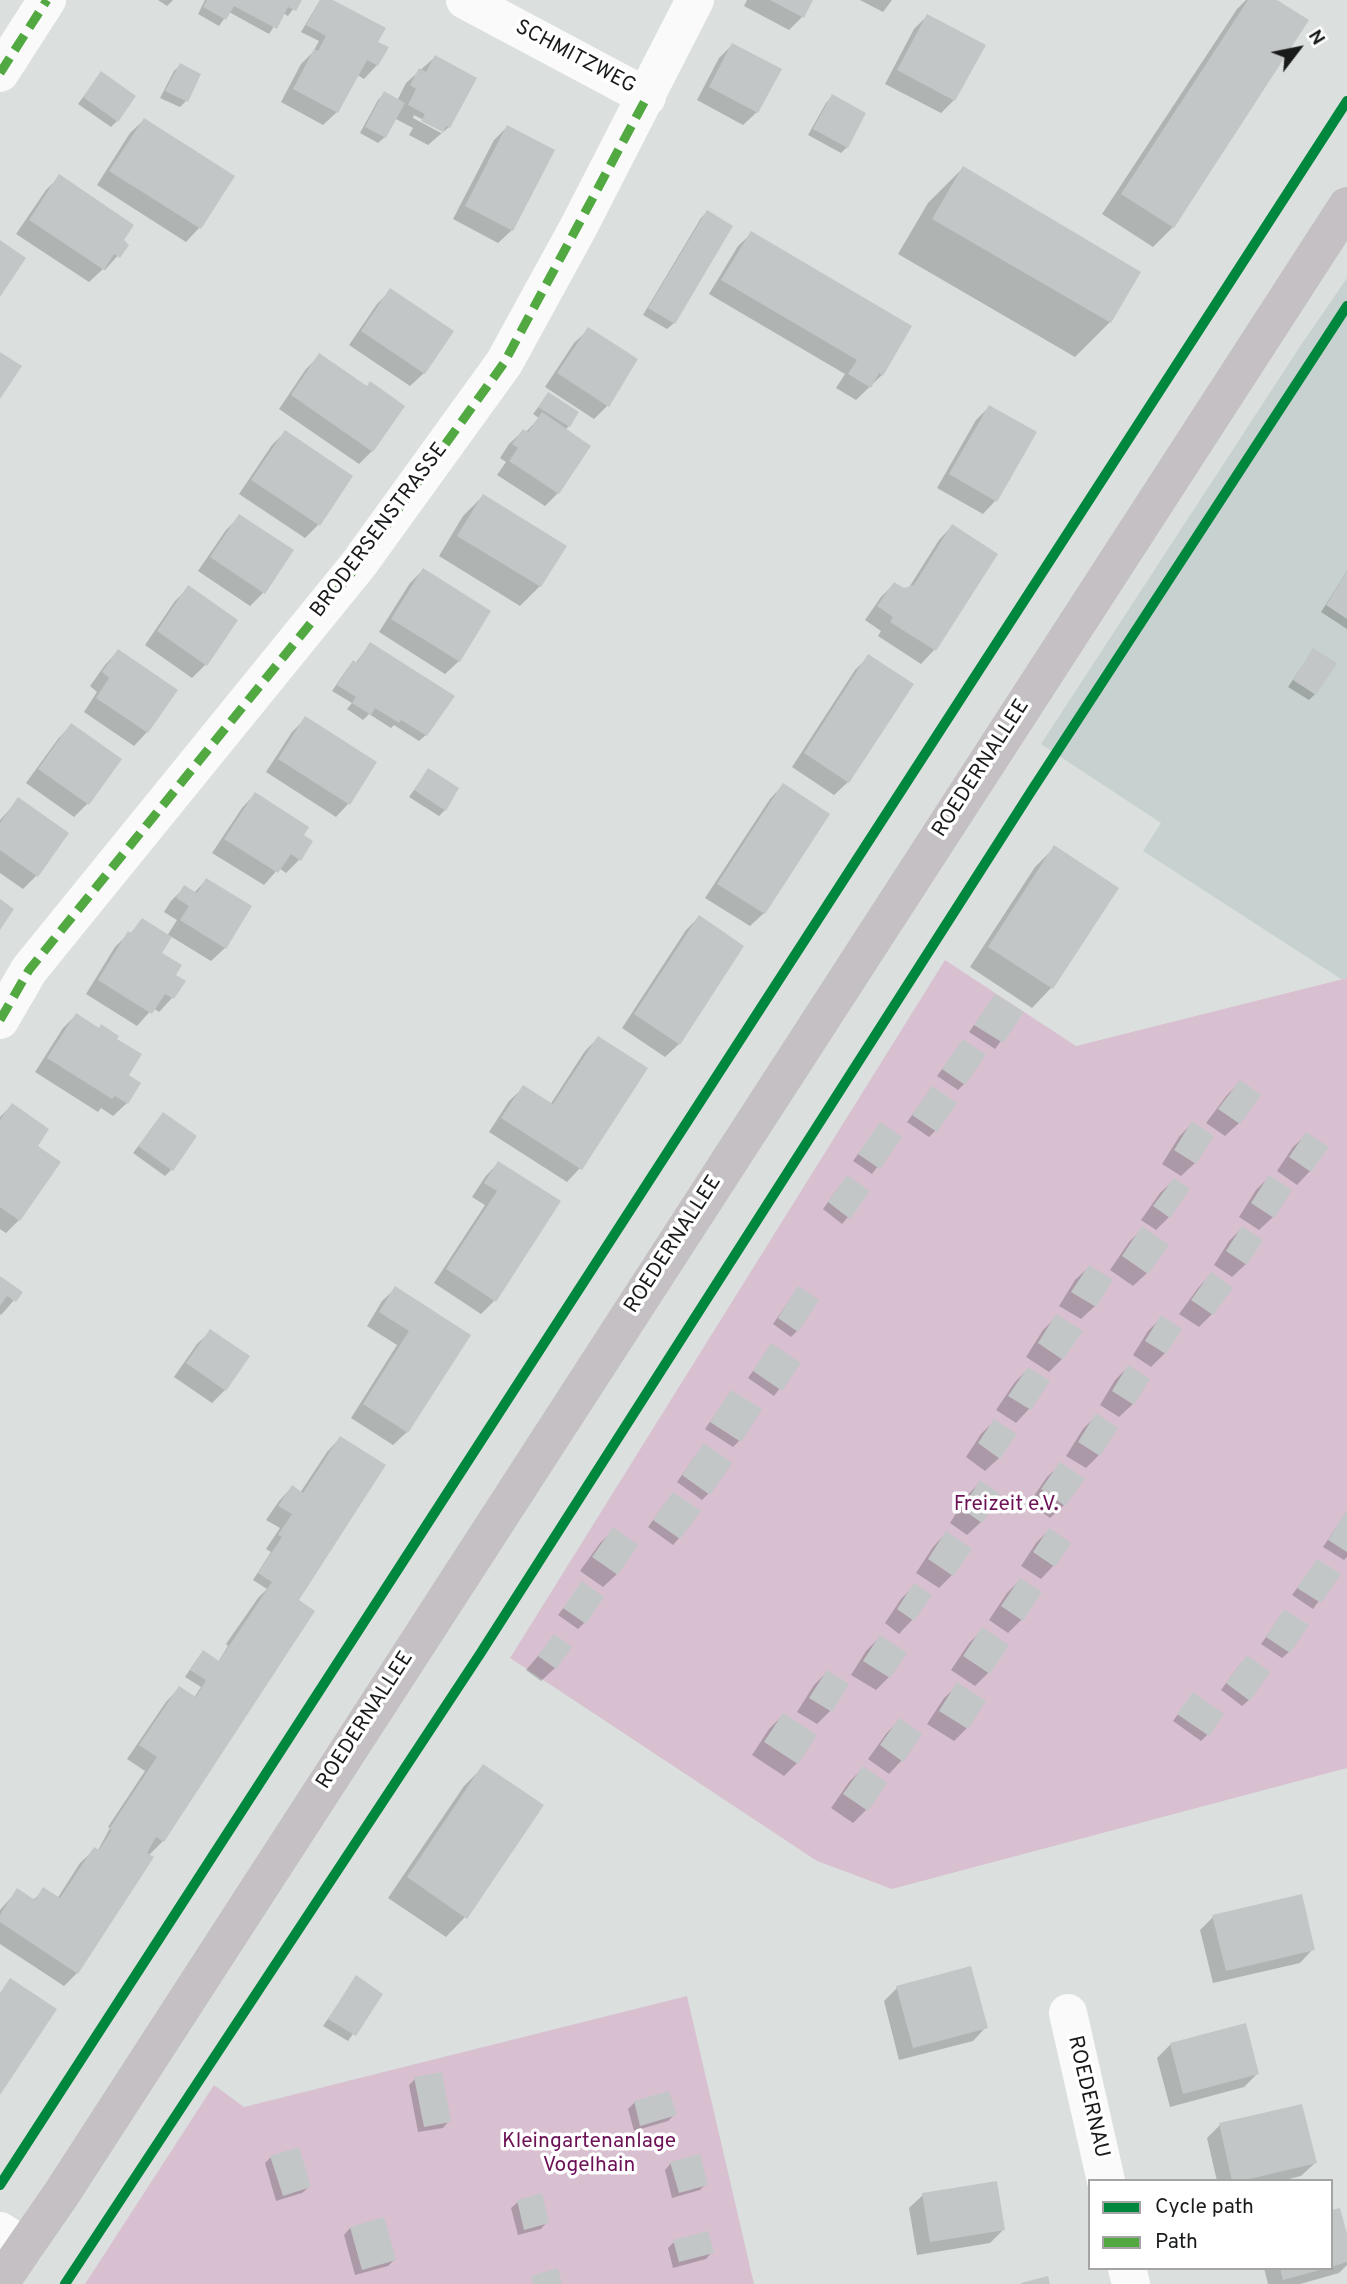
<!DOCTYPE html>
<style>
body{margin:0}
#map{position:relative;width:1347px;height:2284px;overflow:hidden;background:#dbe0df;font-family:Overpass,sans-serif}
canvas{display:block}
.legend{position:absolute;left:1088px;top:2179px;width:245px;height:91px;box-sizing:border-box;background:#fff;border:2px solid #a3a4a3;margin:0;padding:9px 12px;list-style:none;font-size:21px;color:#181b1a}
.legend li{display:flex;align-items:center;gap:14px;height:35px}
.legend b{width:35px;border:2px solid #a3a4a3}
.north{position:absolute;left:1263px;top:14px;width:70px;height:70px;-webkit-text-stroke:5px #fff;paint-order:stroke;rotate:58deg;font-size:19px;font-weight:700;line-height:28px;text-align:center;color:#181b1a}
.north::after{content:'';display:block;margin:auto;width:24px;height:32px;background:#181b1a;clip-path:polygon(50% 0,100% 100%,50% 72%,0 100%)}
</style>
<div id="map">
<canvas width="1347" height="2284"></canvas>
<ul class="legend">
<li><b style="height:9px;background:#00873e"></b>Cycle path</li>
<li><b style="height:9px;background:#52a942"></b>Path</li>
</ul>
<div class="north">N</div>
</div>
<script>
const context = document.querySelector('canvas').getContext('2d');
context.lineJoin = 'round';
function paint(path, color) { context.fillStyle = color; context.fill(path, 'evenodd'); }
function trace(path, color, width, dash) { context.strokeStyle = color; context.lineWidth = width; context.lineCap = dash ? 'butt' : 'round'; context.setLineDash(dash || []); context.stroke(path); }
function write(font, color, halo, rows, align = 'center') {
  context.font = font + ' Overpass,sans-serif'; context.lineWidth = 7; context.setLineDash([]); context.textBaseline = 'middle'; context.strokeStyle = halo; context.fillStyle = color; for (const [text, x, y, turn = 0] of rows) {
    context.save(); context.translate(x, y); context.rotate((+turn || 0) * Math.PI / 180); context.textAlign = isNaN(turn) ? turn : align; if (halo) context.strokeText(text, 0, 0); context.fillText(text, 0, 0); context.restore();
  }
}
paint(new Path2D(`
 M1347,278V978L1341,979L1143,851L1161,823L1041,744L1301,345Z`), '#c7d1cf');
paint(new Path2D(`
 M945,960L1076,1046L1347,978V1768L892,1889L817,1861L510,1658Z
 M687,1996L754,2284H85L214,2085L244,2107Z`), '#d8c0d1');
paint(new Path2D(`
 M158,0H173L167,6Z
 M205,0H300L288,16L283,13L269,34L229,12L219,26L198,14Z
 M320,0H329L376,43L377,65L364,79L357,75L337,112L323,125L281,102L301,64L313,52L319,41L301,32Z
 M747,0H811L802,17L789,30L744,6Z
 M860,0H892L883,12Z
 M1246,0H1274L1173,227L1153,247L1102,214L1237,9Z
 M927,16L954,100L941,113L885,84L914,29Z
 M732,45L757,112L743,125L697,100L719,58Z
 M435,57L449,127L428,145L409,135L413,128L394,118L385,137L378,143L360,133L378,100L384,94L397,101L406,83ZM414,115L444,131L441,133L413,118Z
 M180,65L186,101L180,107L160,98L174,71Z
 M101,73L117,121L111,127L78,104Z
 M832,96L847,147L841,153L808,135L826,103Z
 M144,120L232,176L199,228L186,242L97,185L130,133Z
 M507,127L512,230L498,243L453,219L494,140Z
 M963,168L1139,273L1110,322L1075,357L898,254L928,203Z
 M59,177L127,245L105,270L103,269L89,282L16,234L46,190Z
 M707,212L674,323L667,329L643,315L701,218Z
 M752,233L882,375L856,400L836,388L845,374L709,294L738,246Z
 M390,291L424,373L410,386L349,345L377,304Z
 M588,330L607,406L594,419L545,387L574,343Z
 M320,355L372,451L359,464L279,409L306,369Z
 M548,394L569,426L565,430L558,493L545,506L497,475L506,462L500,458L509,444L523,431L525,433L539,418L533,414Z
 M989,407L996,500L983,514L937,488L976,420Z
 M285,432L351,476L318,525L305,538L239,494L272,445Z
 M483,496L564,547L540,586L520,606L439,556L463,516Z
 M240,516L263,593L250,606L198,571L226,530Z
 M952,526L996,554L934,650L921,664L878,636L881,631L865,620L881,597L894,584L904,590L908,589L939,540Z
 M423,570L459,661L445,674L379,632L410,583Z
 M1347,571V629L1321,612Z
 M188,588L205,665L192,678L145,645L175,601Z
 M370,644L426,735L419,741L394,725L391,728L369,714L363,720L347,709L352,703L332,691L347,669L353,662L355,664Z
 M1313,650L1315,694L1309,700L1288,687Z
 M118,651L176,690L147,732L134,746L84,712L97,692L90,686L105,665Z
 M869,656L848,782L834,795L792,767L855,670Z
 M305,719L349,803L336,817L266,772L292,732Z
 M71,725L119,760L87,804L74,817L26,783L58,739Z
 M428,770L445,810L439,816L409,797Z
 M783,785L764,913L750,926L705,898L770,799Z
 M255,794L302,836L299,860L286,873L279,868L264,885L212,853L242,808Z
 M19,799L67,833L36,876L23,889L0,873V820Z
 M1055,847L1117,888L1051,988L1032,1008L970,967L1035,867Z
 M206,880L225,948L211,961L170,936L160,953L174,976L183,981L172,998L159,1012L153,1008L137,1026L86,994L115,947L129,933L130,934L142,920L167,936L177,920L164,912L171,901L185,887L194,893Z
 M699,917L679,1044L665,1057L622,1028L686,930Z
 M995,996L1021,1013L995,1049L969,1032Z
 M76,1015L115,1039L127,1076V1103L113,1116L101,1108L98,1112L35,1072L63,1028Z
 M598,1038L580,1168L567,1182L489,1132L509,1101L523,1088L550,1105L585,1051Z
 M963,1041L964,1084L958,1090L937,1076Z
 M1240,1082L1259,1095L1239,1123L1225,1136L1206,1123L1227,1095Z
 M932,1088L935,1131L929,1137L907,1122Z
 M12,1105L35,1146L19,1220L6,1233L0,1229V1117Z
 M163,1114L171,1170L165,1176L133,1153Z
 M1192,1123L1195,1163L1181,1176L1162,1164L1179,1137Z
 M880,1124L899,1138L872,1174L853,1161Z
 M1307,1134L1326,1147L1310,1171L1297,1185L1277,1171L1293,1147Z
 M498,1163L559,1202L494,1301L481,1314L434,1283L485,1205L472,1197L485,1177Z
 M1269,1177L1273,1217L1259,1230L1239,1217L1256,1190Z
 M1174,1180L1169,1217L1156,1230L1141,1220L1160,1193Z
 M841,1184L848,1217L842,1224L823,1209Z
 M1242,1228L1246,1264L1232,1277L1214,1265L1229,1241Z
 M1142,1229L1147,1273L1133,1286L1110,1270L1129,1242Z
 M1089,1267L1095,1306L1081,1319L1059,1306L1075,1280Z
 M1211,1274L1212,1314L1199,1327L1179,1314L1198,1288Z
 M0,1278L21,1292L1,1315L0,1314Z
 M396,1288L469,1336L407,1432L393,1445L351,1418L397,1345L367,1326L382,1301Z
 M798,1288L797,1331L791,1337L773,1324Z
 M1056,1317L1062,1359L1049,1372L1026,1357L1043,1330Z
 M1162,1317L1180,1329L1165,1353L1151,1367L1133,1355L1148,1331Z
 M211,1331L225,1390L212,1403L174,1377L197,1344Z
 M771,1346L798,1364L774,1396L748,1378Z
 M1128,1367L1133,1404L1119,1417L1100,1405L1115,1380Z
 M1028,1369L1047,1382L1029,1409L1016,1423L996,1410L1015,1382Z
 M731,1392L739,1441L733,1447L705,1429Z
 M1096,1416L1099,1455L1086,1468L1066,1456L1083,1429Z
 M994,1421L999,1458L985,1471L966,1457L981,1434Z
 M340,1438L297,1599L163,1841L148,1856L77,1973L64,1986L0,1944V1910L17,1891L32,1901L44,1890L57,1899L80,1863L94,1850L97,1852L110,1828L108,1827L145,1771L127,1759L166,1702L179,1688L194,1698L201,1687L185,1677L197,1659L203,1652L218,1662L228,1646L226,1644L258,1598L267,1589L253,1580L271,1552L266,1549L280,1528L266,1520L279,1501L292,1487L300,1493L327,1452Z
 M698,1452L708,1494L702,1500L677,1482Z
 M1061,1464L1064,1505L1050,1518L1029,1503L1047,1477Z
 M980,1482L981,1522L967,1535L950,1523L967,1496Z
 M667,1501L679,1538L673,1545L648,1527Z
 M1347,1511V1557L1344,1560L1323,1547Z
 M613,1530L617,1574L603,1587L580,1571L600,1543Z
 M1049,1530L1054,1565L1041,1579L1021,1566L1036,1543Z
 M946,1533L952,1575L939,1588L916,1573L933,1547Z
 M1317,1561L1338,1575L1313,1609L1292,1595Z
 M1020,1580L1021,1620L1008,1633L989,1620L1007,1593Z
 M582,1584L584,1623L578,1629L558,1615Z
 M914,1586L929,1596L912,1620L899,1634L885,1623L901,1599Z
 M1285,1611L1289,1652L1282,1658L1261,1644Z
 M983,1629L1007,1646L988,1673L975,1686L951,1670L969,1643Z
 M555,1636V1668L541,1681L526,1670Z
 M880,1637L889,1677L876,1690L851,1675L866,1651Z
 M1241,1663L1249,1700L1242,1706L1221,1690Z
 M827,1672L830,1711L817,1724L797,1712L814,1685Z
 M958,1685L967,1728L954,1741L927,1724L944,1698Z
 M1193,1694L1207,1735L1201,1741L1173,1721Z
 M783,1715L797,1763L784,1776L752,1755L769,1729Z
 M899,1720L902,1760L889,1774L868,1759L886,1734Z
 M484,1766L465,1917L446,1937L388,1898L464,1786Z
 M863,1768L867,1809L853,1823L831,1808L849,1782Z
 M1213,1917L1313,1949L1300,1963L1213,1983L1200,1930Z
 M356,1978L381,1994L348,2041L323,2026Z
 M897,1988L986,2027L973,2041L899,2060L884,2001Z
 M1245,2025L1257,2074L1244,2087L1170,2107L1157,2058L1170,2045Z
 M415,2079L449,2121L443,2128L418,2132L409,2085Z
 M635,2102L675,2114L668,2121L634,2131L628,2109Z
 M1220,2125L1315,2163L1301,2176L1281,2181H1217L1207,2138Z
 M271,2157L309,2187L302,2193L276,2201L265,2163Z
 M671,2163L706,2184L700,2190L672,2198L665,2170Z
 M923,2195L1003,2230L990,2243L917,2255L909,2208Z
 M518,2202L547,2222L541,2229L518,2235L511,2208Z
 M1331,2212L1347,2241V2265L1339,2273L1300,2284H1268L1264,2268H1331Z
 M350,2228L394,2260L388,2266L355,2275L344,2235Z
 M674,2242L712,2252L706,2259L673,2268L668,2248Z`), '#0003');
paint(new Path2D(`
 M207,0H302L296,11L288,7L277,29L234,6L226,20L203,7Z
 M320,0H333L386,28L378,42L389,47L378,66L367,60L338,113L293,89L314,49L318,51L326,36L306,25Z
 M770,0H813L804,18Z
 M1248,0H1277L1309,20L1174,228L1121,194Z
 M927,14L986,45L955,101L897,70Z
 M732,43L782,69L758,113L709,87Z
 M435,55L477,78L450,128L446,126L443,132L421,121L425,114L408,105L416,89L410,85L419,68L426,72Z
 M180,63L201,74L188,102L165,91Z
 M101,71L136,96L118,122L83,97Z
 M384,91L405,103L386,138L365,127Z
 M832,94L866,113L848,148L813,129Z
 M144,118L235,176L201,229L109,171Z
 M507,125L555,150L513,231L465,206Z
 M963,166L1141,272L1111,323L932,219Z
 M59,174L134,225L124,240L129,245L120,258L114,254L104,270L29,220Z
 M707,210L733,226L675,324L648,308Z
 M751,231L912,326L883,376L879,373L871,388L848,374L857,360L721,280Z
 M0,240L26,258L0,297Z
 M390,288L454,331L425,374L361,331Z
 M588,327L638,359L609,407L557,373Z
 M0,352L22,366L0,399Z
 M319,353L367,386L370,381L405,406L373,452L291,395Z
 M548,392L579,412L570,427L538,407Z
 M989,405L1037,432L997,502L949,474Z
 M542,412L591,446L559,494L509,461L518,448L512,444L523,429L528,432Z
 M285,430L353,476L320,526L251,480Z
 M483,494L567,546L541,587L457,536Z
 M239,514L294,550L265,594L210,557Z
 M952,524L998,554L936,651L890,622L893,617L877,606L894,582L904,588L914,585Z
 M423,568L491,611L460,662L391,619Z
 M1347,571V619L1326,605Z
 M188,585L238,620L207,666L157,631Z
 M370,642L455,696L427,736L401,720L399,723L375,708L371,715L352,703L356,697L337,685L353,660L357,663Z
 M1313,648L1337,663L1316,695L1293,680Z
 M118,649L178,690L148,733L96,698L109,678L102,672Z
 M868,654L914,684L849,783L804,753Z
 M305,716L377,762L350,805L278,759Z
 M71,723L122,759L89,805L38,769Z
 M428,768L459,788L446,811L414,790Z
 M783,783L830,814L765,914L717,884Z
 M255,792L309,827L304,835L313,841L301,861L291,854L278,873L224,839Z
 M18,797L69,833L38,877L0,850V823Z
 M1054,845L1119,888L1053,989L988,947Z
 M206,878L252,906L226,949L180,920L189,906L176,898L184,885L197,893Z
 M0,899L14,909L0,930Z
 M699,915L744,946L680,1045L634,1014Z
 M142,918L172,937L162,953L182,965L176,975L186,981L174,999L165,994L152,1014L98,980L128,931L131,933Z
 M995,994L1024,1012L1003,1043L974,1025Z
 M76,1013L99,1028L101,1024L119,1036L117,1039L142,1054L129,1075L141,1083L128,1104L115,1096L112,1099L47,1058Z
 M598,1036L648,1068L582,1170L501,1118L523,1085L553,1104Z
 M963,1039L986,1055L965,1085L942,1069Z
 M1240,1080L1261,1095L1240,1124L1218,1109Z
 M932,1086L957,1103L937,1132L912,1115Z
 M12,1103L49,1129L38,1146L61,1162L20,1221L0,1207V1120Z
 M163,1112L197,1136L173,1171L138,1146Z
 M1192,1121L1214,1136L1196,1164L1174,1150Z
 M880,1122L902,1137L880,1169L858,1154Z
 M1306,1132L1329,1147L1311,1172L1289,1157Z
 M498,1161L561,1201L496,1302L446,1269L497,1191L484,1183Z
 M847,1175L870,1191L850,1219L828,1202Z
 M1269,1175L1292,1190L1274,1218L1251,1203Z
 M1174,1178L1190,1189L1170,1218L1153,1206Z
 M1142,1226L1169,1245L1148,1274L1122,1256Z
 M1242,1226L1263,1240L1247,1265L1226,1251Z
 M1089,1265L1113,1280L1096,1307L1071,1292Z
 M1211,1272L1233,1288L1213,1315L1191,1300Z
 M0,1276L23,1292L16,1302L7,1296L0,1306Z
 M395,1286L471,1335L408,1433L363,1404L409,1331L379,1312Z
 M798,1286L819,1300L798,1332L778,1318Z
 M1056,1314L1083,1331L1063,1360L1038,1343Z
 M1161,1315L1182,1329L1166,1354L1145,1341Z
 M210,1329L250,1356L226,1391L186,1363Z
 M771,1343L801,1363L782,1391L753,1371Z
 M1128,1365L1150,1379L1134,1405L1112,1391Z
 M1028,1367L1050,1381L1031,1410L1008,1396Z
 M731,1390L762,1409L741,1442L710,1422Z
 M1096,1413L1118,1428L1100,1456L1078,1442Z
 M994,1419L1017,1434L1000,1459L978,1443Z
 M340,1436L386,1465L299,1600L315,1611L164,1842L156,1837L147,1853L154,1857L78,1974L0,1922V1915L17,1888L35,1900L43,1887L60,1898L94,1847L99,1850L112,1830L109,1829L157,1757L139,1745L179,1686L196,1697L206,1680L190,1670L203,1650L219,1661L272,1582L258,1573L282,1537L278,1535L292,1514L278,1506L292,1485L303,1493Z
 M704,1443L732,1463L710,1495L682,1475Z
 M1060,1462L1085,1479L1065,1506L1041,1489Z
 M980,1480L1000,1494L982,1523L962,1509Z
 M673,1492L701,1511L680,1539L653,1520Z
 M1347,1510V1552L1328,1540Z
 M613,1527L638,1545L618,1575L592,1557Z
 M1049,1528L1071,1543L1055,1567L1033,1552Z
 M946,1531L972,1549L953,1576L928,1559Z
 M1317,1559L1341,1574L1321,1603L1297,1588Z
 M1020,1578L1042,1592L1023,1621L1001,1606Z
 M582,1581L604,1597L586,1624L563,1608Z
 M914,1583L932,1595L914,1621L897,1609Z
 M1284,1609L1309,1625L1290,1653L1266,1637Z
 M982,1627L1009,1645L990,1674L963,1656Z
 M554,1634L572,1647L556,1669L538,1656Z
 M880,1635L907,1653L890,1678L863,1661Z
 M1247,1655L1270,1672L1250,1701L1226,1683Z
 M827,1670L849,1684L832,1712L809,1698Z
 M957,1682L986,1701L968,1729L939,1711Z
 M1193,1692L1224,1714L1209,1736L1177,1714Z
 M783,1713L817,1735L798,1764L764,1742Z
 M899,1718L922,1734L903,1762L880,1745Z
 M483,1764L544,1805L467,1919L407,1877Z
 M863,1766L887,1783L868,1811L843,1794Z
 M1302,1894L1315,1950L1226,1971L1212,1915Z
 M971,1966L988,2028L913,2048L896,1986Z
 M356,1975L383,1994L356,2036L328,2019Z
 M10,1978L57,2009L0,2095V1993Z
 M1246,2023L1259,2074L1183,2094L1170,2043Z
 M442,2072L451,2122L424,2127L414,2077Z
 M669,2091L677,2115L640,2126L634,2101Z
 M1302,2104L1317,2163L1241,2181H1232L1219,2123Z
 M299,2147L311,2187L283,2196L270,2156Z
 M700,2154L708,2185L679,2193L670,2162Z
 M997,2181L1005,2230L930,2242L922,2193Z
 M542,2193L549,2223L524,2230L517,2200Z
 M1340,2208L1347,2234V2262L1331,2267V2210Z
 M384,2217L396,2260L362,2270L350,2227Z
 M708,2231L714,2253L679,2262L673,2240Z
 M558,2268L562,2284H533L531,2276Z
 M1280,2268H1323V2269L1283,2280Z
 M1048,2276L1050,2284H1021V2283Z`), '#c3c6c6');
trace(new Path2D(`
 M465,0L647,97
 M0,73L47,0
 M0,1020L29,970L358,565L504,363L578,228L695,0
 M1068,2013L1106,2181
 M0,2231L25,2247
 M1127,2268L1131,2284`), '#fafafa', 38);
trace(new Path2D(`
 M0,2283L62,2193L1347,206`), '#c4c0c3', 38);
trace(new Path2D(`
 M0,73L47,0
 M0,1020L29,970L358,565L504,363L647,97`), '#52a942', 9, [18, 9]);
trace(new Path2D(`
 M0,2185L1347,101
 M65,2284L480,1654L1032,790L1347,306`), '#00873e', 10);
write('21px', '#181b1a', '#fff', [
 ["SCHMITZWEG",575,58,28],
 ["BRODERSENSTRASSE",380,531,-53],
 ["ROEDERNALLEE",982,769,-57],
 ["ROEDERNALLEE",674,1245,-57],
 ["ROEDERNALLEE",366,1721,-57],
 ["ROEDERNAU",1087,2097,77]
]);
write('21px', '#6d1157', '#fff', [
 ["Freizeit e.V.",1006,1506],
 ["Kleingartenanlage",589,2143],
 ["Vogelhain",589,2167]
]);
</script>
